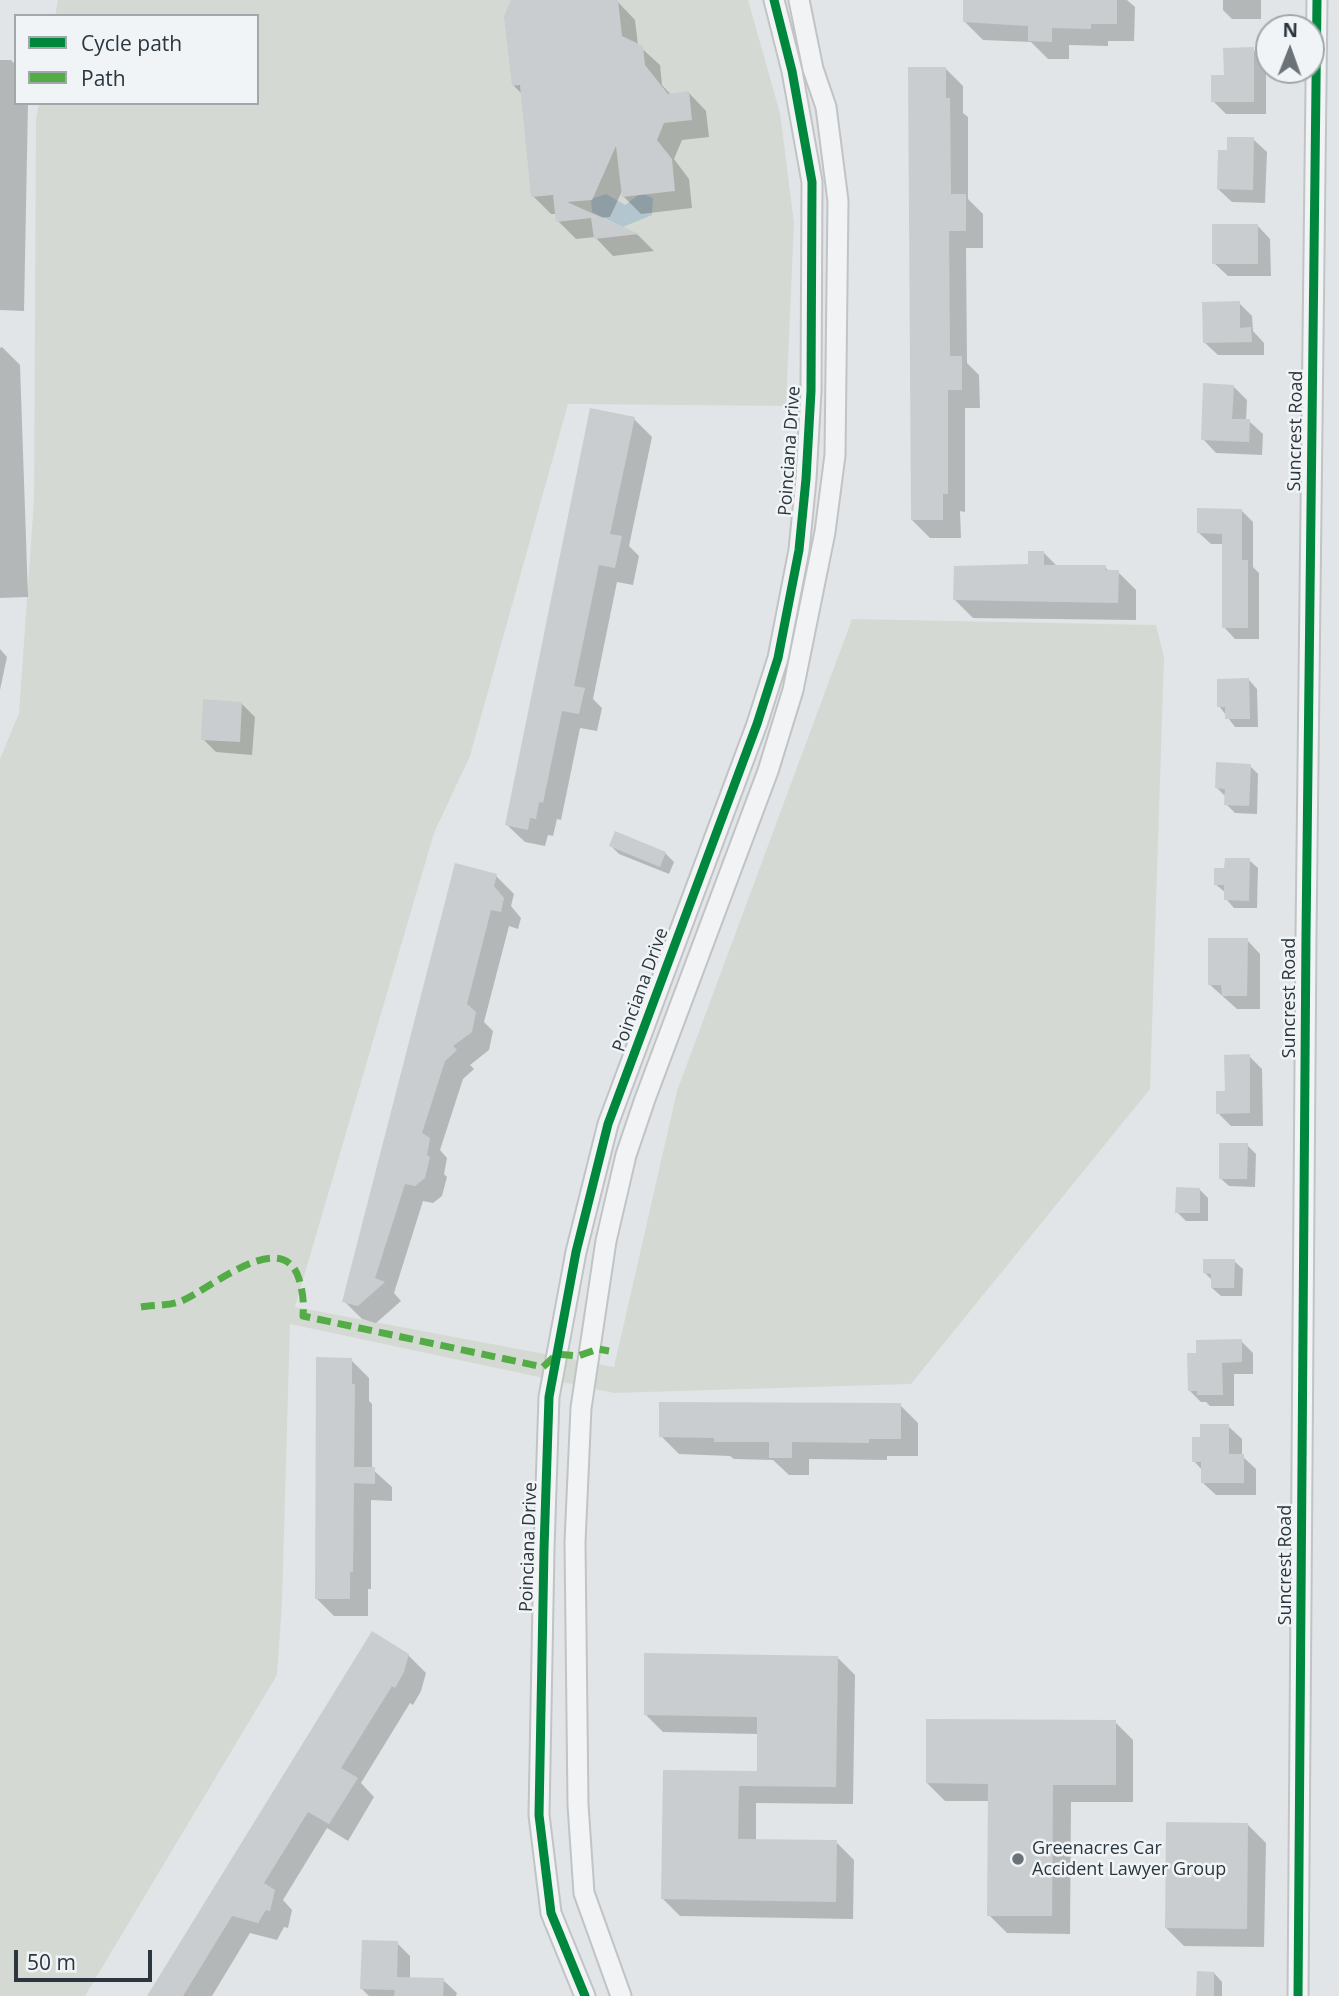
<!DOCTYPE html>
<style>
body{margin:0}
#map{position:relative;width:1339px;height:1996px;overflow:hidden;background:#e2e5e7;font-family:"Open Sans",sans-serif}
canvas{display:block}
.legend{position:absolute;left:14px;top:14px;width:245px;height:91px;box-sizing:border-box;background:#f0f4f6;border:2px solid #a1a8ac;margin:0;padding:9px 12px;list-style:none;font-size:21px;color:#2b363e}
.legend li{display:flex;align-items:center;gap:14px;height:35px}
.legend b{width:35px;border:2px solid #a1a8ac}
.north{position:absolute;left:1255px;top:14px;width:70px;height:70px;box-sizing:border-box;background:#f0f4f6;border:2px solid #a1a8ac;border-radius:50%;rotate:1deg;font-size:19px;font-weight:700;line-height:28px;text-align:center;color:#2b363e}
.north::after{content:'';display:block;margin:auto;width:24px;height:32px;background:#6b7379;clip-path:polygon(50% 0,100% 100%,50% 72%,0 100%)}
.scale{position:absolute;left:14px;top:1950px;width:138px;height:32px;box-sizing:border-box;border:4px solid #2b363e;border-top:0;padding-left:9px;font-size:21px;line-height:24px;white-space:nowrap;color:#2b363e;-webkit-text-stroke:5px #f0f4f6;paint-order:stroke}
</style>
<div id="map">
<canvas width="1339" height="1996"></canvas>
<ul class="legend">
<li><b style="height:9px;background:#00873e"></b>Cycle path</li>
<li><b style="height:9px;background:#54ac46"></b>Path</li>
</ul>
<div class="north">N</div>
<div class="scale">50 m</div>
</div>
<script>
const context = document.querySelector('canvas').getContext('2d');
context.lineJoin = 'round';
function paint(path, color) { context.fillStyle = color; context.fill(path, 'evenodd'); }
function trace(path, color, width, dash) { context.strokeStyle = color; context.lineWidth = width; context.lineCap = dash ? 'butt' : 'round'; context.setLineDash(dash || []); context.stroke(path); }
function write(font, color, halo, rows, align = 'center') {
  context.font = font + ' "Open Sans",sans-serif'; context.lineWidth = 5; context.setLineDash([]); context.textBaseline = 'middle'; context.strokeStyle = halo; context.fillStyle = color; for (const [text, x, y, turn = 0] of rows) {
    context.save(); context.translate(x, y); context.rotate((+turn || 0) * Math.PI / 180); context.textAlign = isNaN(turn) ? turn : align; if (halo) context.strokeText(text, 0, 0); context.fillText(text, 0, 0); context.restore();
  }
}
paint(new Path2D(`
 M58,0H748L780,113L794,223L786,406L568,404L470,756L434,833L295,1307L614,1367L677,1091L852,619L1156,625L1164,657L1150,1089L911,1384L614,1393L290,1324L282,1603L277,1675L85,1996H0V759L19,713L34,499L36,119L39,103H257V16H55Z`), '#d4dad3');
paint(new Path2D(`
 M641,193L653,198L652,215L623,227L592,212L591,199L606,194L625,205Z`), '#b3c6cf');
paint(new Path2D(`
 M513,0L617,1L635,20L638,45L660,65L662,85L671,95L689,93L706,111L709,137L682,140L674,159L689,179L692,208L641,214L623,196V189L610,217L599,218L638,235L654,251L613,256L595,237L576,239L558,221L557,214H551L533,196L522,94L513,85Z
 M965,0H1127L1135,7L1134,41H1108V46L1069,45V59H1048L1031,42L983,40L965,22Z
 M1223,0H1261V19H1232L1223,10Z
 M1253,49L1266,63V114H1226L1213,101L1225,77Z
 M0,60H11L16,65V103H28L24,311L0,310Z
 M945,68L963,86V113L968,117V199L983,214V248H966L967,363L979,375L980,408H965V512L960,511L961,538H930L912,520Z
 M1253,139L1267,152L1265,203L1232,202L1218,189L1228,152Z
 M1257,225L1270,239L1271,276H1228L1214,263Z
 M1239,303L1252,316L1253,331L1264,343V355H1218L1204,342Z
 M2,347L20,365L28,597L0,598V348Z
 M1233,386L1247,400L1246,421H1249L1263,434L1262,455L1216,453L1203,439Z
 M634,419L652,437L629,546L639,556L633,585L617,582L593,699L602,708L597,731L580,728L561,820L557,819L553,836L548,835L545,846L525,842L507,825Z
 M1241,510L1253,522V567L1259,573V639H1235L1224,627V544H1211L1199,533Z
 M1044,553L1058,567H1105L1110,572H1118L1136,590V620L973,618L955,600L1030,566Z
 M0,649L7,657L0,690Z
 M1249,680L1257,689L1258,727H1235L1219,706Z
 M241,703L255,717L252,755L216,752L203,739Z
 M1250,766L1258,774L1257,814L1235,813L1226,804V797L1217,788Z
 M611,846L665,853L674,862L669,874L619,854Z
 M1249,860L1258,868L1257,908H1234L1226,899V893L1215,884L1226,870Z
 M496,876L514,894L511,906L521,918L518,929L509,926L484,1022L493,1031L489,1050L470,1065L474,1069L463,1079L440,1150L447,1158L444,1174L447,1177L442,1196L433,1203L423,1201L394,1293L401,1301L376,1323L362,1319L344,1301Z
 M1247,940L1260,954V1009H1237L1209,984Z
 M1249,1056L1262,1069L1263,1126H1231L1218,1113L1226,1092Z
 M1247,1145L1256,1154L1255,1187L1229,1186L1220,1178Z
 M1200,1190L1208,1198V1221H1186L1177,1212Z
 M1234,1261L1243,1269L1242,1296H1221L1212,1288V1280L1205,1273Z
 M1241,1341L1253,1353V1374H1234V1406H1210L1206,1402H1201L1189,1390Z
 M351,1360L369,1378V1401L372,1404V1469L392,1487V1501L371,1500V1589H368V1616H334L316,1598Z
 M900,1405L918,1423V1456H887V1460L809,1459V1475H789L773,1460L734,1459L730,1456L679,1454L661,1436Z
 M1228,1426L1242,1439V1456L1256,1469V1495H1216L1202,1482V1470L1194,1461L1202,1438Z
 M408,1655L426,1673L421,1691L413,1705L410,1703L361,1783L374,1797L348,1841L327,1828L283,1900L292,1910L288,1928L284,1927L277,1940L250,1933L212,1996H149Z
 M837,1657L855,1675L853,1804L756,1803V1841L836,1842L854,1860L853,1919L680,1916L662,1898L665,1771L758,1773L759,1734L663,1732L645,1714Z
 M1115,1722L1133,1740V1802H1071L1070,1934L1007,1933L989,1915L990,1801H945L927,1783Z
 M1248,1825L1266,1843L1264,1947L1184,1946L1166,1928Z
 M397,1943L410,1956V1979L443,1980L457,1993L456,1996H369L362,1989Z
 M1214,1973L1222,1982V1996H1198Z`), '#0003');
paint(new Path2D(`
 M511,0H618L622,36L643,46L645,65L668,94L689,91L692,120L664,123L657,140L672,159L675,191L622,197L616,146L592,200L567,202L639,234L594,239L591,218L556,222L553,195L531,197L520,85L512,86L504,16Z
 M963,0H1117V24H1091V29L1052,28V42L1028,41V26L963,22Z
 M1254,47V102H1211V75H1224L1223,48Z
 M908,67H946V98H950L951,194H966V231H949L950,356H962V390H948V494H943V520H911Z
 M1227,137H1254L1253,190L1217,189L1218,150H1227Z
 M1212,224H1258V264H1212Z
 M1240,301V328L1251,327L1252,342L1203,343L1202,302Z
 M1203,383L1234,385L1232,419H1250L1249,442L1201,440Z
 M590,408L635,417L610,534L622,536L615,568L599,565L574,686L585,688L579,714L562,711L543,803L539,802L536,819L530,818L528,830L505,825Z
 M1197,508L1242,509V560H1248V628H1222V534L1197,533Z
 M1028,551H1044V565H1106V570H1119L1118,603L953,600L954,566L1028,564Z
 M1249,678L1250,719H1225V707H1217V679Z
 M203,699L242,702L240,742L201,740Z
 M1216,762L1251,764L1249,806L1224,805L1225,789L1215,788Z
 M615,831L666,852L660,867L609,846Z
 M1225,858H1250L1249,901L1224,900V885H1214V868H1224Z
 M455,863L497,874L494,886L504,898L501,912L491,910L467,1004L476,1012L472,1032L453,1046L457,1050L445,1061L422,1133L430,1138L427,1155L430,1157L425,1178L415,1186L405,1184L375,1278L385,1282L358,1306L342,1302Z
 M1208,938H1248L1247,996H1222L1221,985H1208Z
 M1250,1054V1113L1216,1114V1091H1225L1224,1055Z
 M1219,1143H1248L1247,1179H1219Z
 M1176,1187L1200,1188V1213H1175Z
 M1203,1259H1235L1234,1288H1211V1274L1203,1273Z
 M1242,1339V1362L1222,1363L1223,1395H1197V1391H1188L1187,1353H1196V1340Z
 M316,1357L352,1358V1384H355L354,1467H375V1484L354,1483L353,1572H350V1599H315Z
 M659,1402L901,1403V1439H869V1443L792,1442V1458H769V1442H714V1438L659,1437Z
 M1200,1424H1229V1454H1244V1483H1201V1462H1192V1437H1200Z
 M372,1631L409,1654L404,1672L395,1688L392,1686L341,1768L358,1778L329,1824L308,1812L264,1883L275,1890L270,1911L266,1910L258,1923L232,1916L183,1996H147Z
 M644,1653L838,1656L836,1787L739,1786L738,1839L837,1840L836,1902L661,1899L663,1770L757,1771V1717L644,1715Z
 M926,1719L1116,1720V1785H1053L1052,1916H987L988,1784L926,1783Z
 M1166,1822L1248,1823L1247,1929L1165,1928Z
 M362,1940L398,1941L397,1977L444,1978L443,1996H394L395,1990L360,1989Z
 M1197,1971L1214,1972V1996H1196Z`), '#cacdcf');
const street = new Path2D(`
 M585,1996L551,1913L539,1815L544,1549L549,1397L576,1252L608,1124L757,724L778,658L799,550L806,479L811,391L812,182L792,71L774,0
 M621,1996L584,1893L578,1805L575,1542L581,1408L606,1241L626,1155L645,1099L768,771L793,690L825,532L835,455L838,201L826,107L813,69L799,0
 M1298,1996L1306,934L1317,0`);
trace(street, '#c1c3c5', 23);
trace(street, '#f1f3f4', 19);
trace(new Path2D(`
 M141,1307C153,1305 167,1306 179,1302C209,1291 282,1225 299,1279C303,1293 304,1302 303,1316L543,1367L557,1354L578,1356L598,1349L609,1351`), '#54ac46', 7, [14, 7]);
trace(new Path2D(`
 M585,1996L551,1913L539,1815L544,1549L549,1397L576,1252L608,1124L757,724L778,658L799,550L806,479L811,391L812,182L792,71L774,0
 M1298,1996L1306,934L1317,0`), '#00873e', 9);
for (const [x, y, r, color] of [
 [1018,1859,7,"#6b7379"]
]) { const dot = new Path2D(); dot.arc(x, y, r, 0, 2 * Math.PI); context.fillStyle = color; context.fill(dot); trace(dot, '#f0f4f6', 2.5); }
write('18px', '#2b363e', '#f0f4f6', [
 ["Suncrest Road",1296,431,-89],
 ["Poinciana Drive",790,451,-86],
 ["Poinciana Drive",641,990,-70],
 ["Suncrest Road",1290,998,-90],
 ["Poinciana Drive",529,1547,-88],
 ["Suncrest Road",1286,1565,-90]
]);
write('18px', '#2b363e', '#f0f4f6', [
 ["Greenacres Car",1032,1849],
 ["Accident Lawyer Group",1032,1870]
], 'left');
</script>
